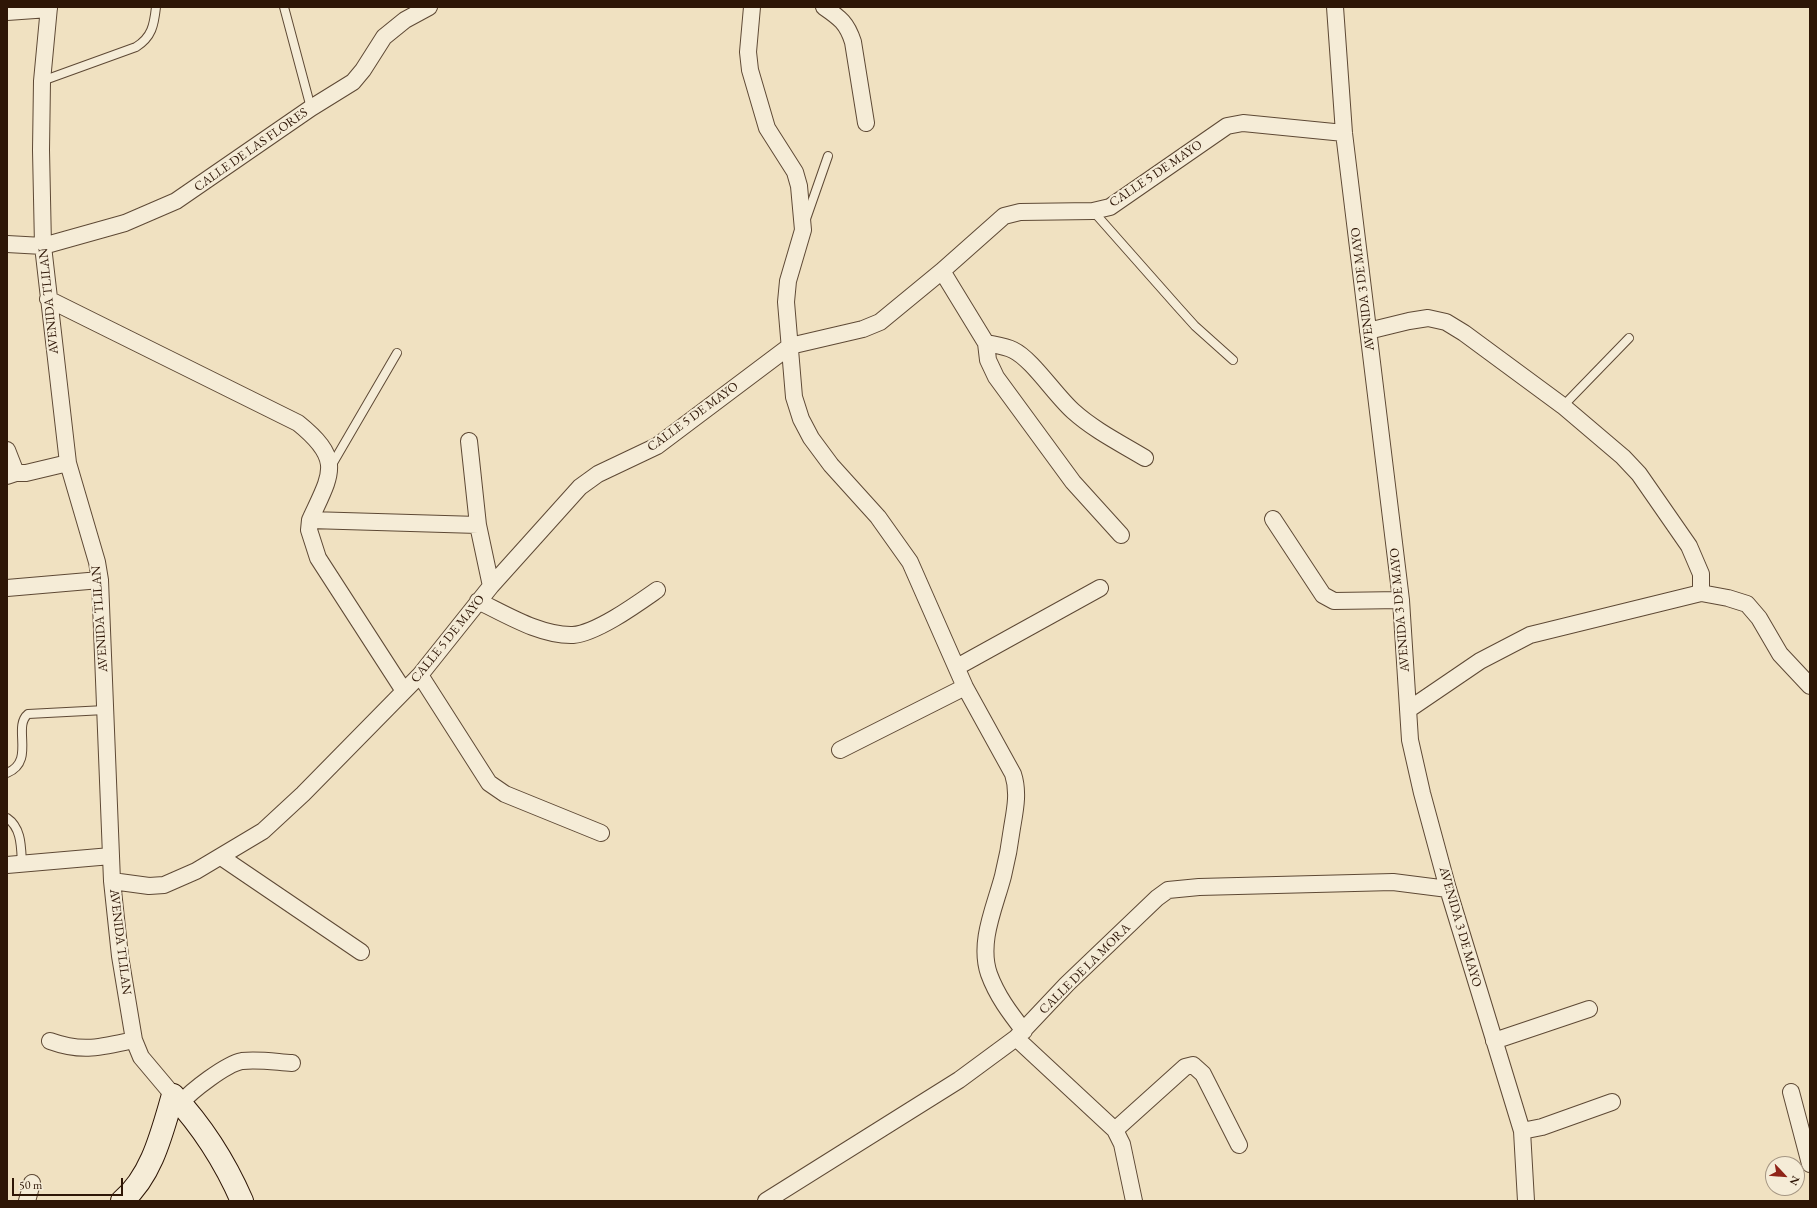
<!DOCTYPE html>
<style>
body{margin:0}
#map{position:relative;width:1817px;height:1208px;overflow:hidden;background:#f0e1c1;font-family:"EB Garamond",serif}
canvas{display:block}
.frame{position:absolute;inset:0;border:8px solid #2e1606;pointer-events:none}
.north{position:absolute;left:1765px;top:1156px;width:40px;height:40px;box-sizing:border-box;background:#f5ecd7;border:1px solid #a59683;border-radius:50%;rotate:116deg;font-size:11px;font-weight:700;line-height:16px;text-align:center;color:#2e1606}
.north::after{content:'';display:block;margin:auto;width:14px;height:18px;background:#8f2418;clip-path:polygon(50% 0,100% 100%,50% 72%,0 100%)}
.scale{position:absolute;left:12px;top:1178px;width:111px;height:18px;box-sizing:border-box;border:2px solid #2e1606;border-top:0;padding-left:5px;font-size:12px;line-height:14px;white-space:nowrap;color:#2e1606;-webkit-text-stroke:3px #f5ecd7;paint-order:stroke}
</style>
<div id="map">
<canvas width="1817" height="1208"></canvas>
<div class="frame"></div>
<div class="north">N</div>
<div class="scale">50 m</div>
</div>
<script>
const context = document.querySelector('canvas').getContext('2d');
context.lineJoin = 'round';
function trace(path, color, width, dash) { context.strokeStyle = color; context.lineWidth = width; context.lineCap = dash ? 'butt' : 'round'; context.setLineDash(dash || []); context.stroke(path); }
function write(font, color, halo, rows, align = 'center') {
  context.font = font + ' "EB Garamond",serif'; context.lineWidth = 4; context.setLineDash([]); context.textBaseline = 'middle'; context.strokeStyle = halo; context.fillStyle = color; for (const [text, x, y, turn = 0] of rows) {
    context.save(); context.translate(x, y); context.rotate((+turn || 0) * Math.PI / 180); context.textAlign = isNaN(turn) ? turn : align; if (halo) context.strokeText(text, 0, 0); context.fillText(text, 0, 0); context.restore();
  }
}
const lane = new Path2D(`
 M284,7L311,108
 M42,81L136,47C152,37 154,25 156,7
 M1093,211L1177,306L1195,326L1233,360
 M806,219L828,156
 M1563,406L1629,338
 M330,468L397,353
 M7,773C36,761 12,727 28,714L105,710
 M7,818C22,828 21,848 22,864`);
const street = new Path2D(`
 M49,7L42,81L41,150L43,246L68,463L97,562L100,580L112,881L120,956L134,1040L141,1057L173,1095
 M752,7L748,52L750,70L767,128L795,172L799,186L803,230L788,281L786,302L794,397L801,419L811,438L831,465L878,517L910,562L965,687L1013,774C1019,792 1015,810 1012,828C1010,844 1007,860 1003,876C995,907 978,942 989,974C997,996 1010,1013 1024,1031
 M824,7C840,18 847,23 853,42L866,123
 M1335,7L1344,133L1401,600L1410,740L1422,793L1448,889L1522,1131L1526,1201
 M7,12L49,9
 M7,244L43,246L125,223L176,201L311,108L353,82L363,70L384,37L405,20L429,7
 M942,271L986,343L988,360L996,377L1073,482L1121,535
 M48,299L298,423C344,460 331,474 310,520
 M1368,331L1409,321L1428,318L1446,322L1464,333L1563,406L1623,457L1639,474L1689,546L1701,574V593
 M986,343C995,345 1005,346 1013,350C1032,359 1055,395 1073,411C1094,430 1120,443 1145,458
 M469,441L478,525L491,586
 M7,450L16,473
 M7,476L16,473H26L68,463
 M1273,519L1323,595L1334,601L1401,600
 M7,588L100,580
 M478,601C507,615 541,636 573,635C597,633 637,604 657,590
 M957,667L1100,588
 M420,675L489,783L505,794L601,833
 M404,691L318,558L309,530L310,520L478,525
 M1408,710L1480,661L1530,635L1701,593L1728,598L1747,604L1759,618L1780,654L1810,686
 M840,750L965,687
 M221,857L361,952
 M7,865L111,856
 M112,881L149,886L164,885L196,871L263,831L303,794L420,675L491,586L580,487L598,474L657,446L790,346L863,329L880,322L942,271L1004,216L1020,212L1093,211L1110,207L1227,126L1243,123L1344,133
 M1016,1038L1115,1130L1122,1144L1134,1201
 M50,1041C83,1053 101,1047 134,1040
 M1494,1041L1589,1009
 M1791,1092L1810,1164
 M181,1103C191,1091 226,1064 242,1061C258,1059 276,1062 292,1063
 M1115,1130L1185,1067L1193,1065L1203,1074L1239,1145
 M1522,1131L1542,1127L1612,1102
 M27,1201L32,1183
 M766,1201L959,1080L1016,1038L1067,984L1157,898L1168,890L1199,887L1393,882L1448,889`);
const secondary = new Path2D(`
 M173,1095C202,1126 225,1162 242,1201
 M122,1201C152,1176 162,1132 173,1095`);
trace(lane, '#5e4935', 10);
trace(street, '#5e4935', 18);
trace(secondary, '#2e1606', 24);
trace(lane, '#f5ecd7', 8);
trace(street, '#f5ecd7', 16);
trace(secondary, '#f5ecd7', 22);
write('13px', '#2e1606', '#f5ecd7', [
 ["CALLE DE LAS FLORES",251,150,-35],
 ["CALLE 5 DE MAYO",1156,174,-34],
 ["AVENIDA 3 DE MAYO",1363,289,-97],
 ["AVENIDA TLILAN",49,301,-96],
 ["CALLE 5 DE MAYO",693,417,-36],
 ["AVENIDA 3 DE MAYO",1400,610,-95],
 ["AVENIDA TLILAN",100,619,-94],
 ["CALLE 5 DE MAYO",448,639,-51],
 ["AVENIDA 3 DE MAYO",1460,927,74],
 ["AVENIDA TLILAN",120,942,83],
 ["CALLE DE LA MORA",1085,969,-45]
]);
</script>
